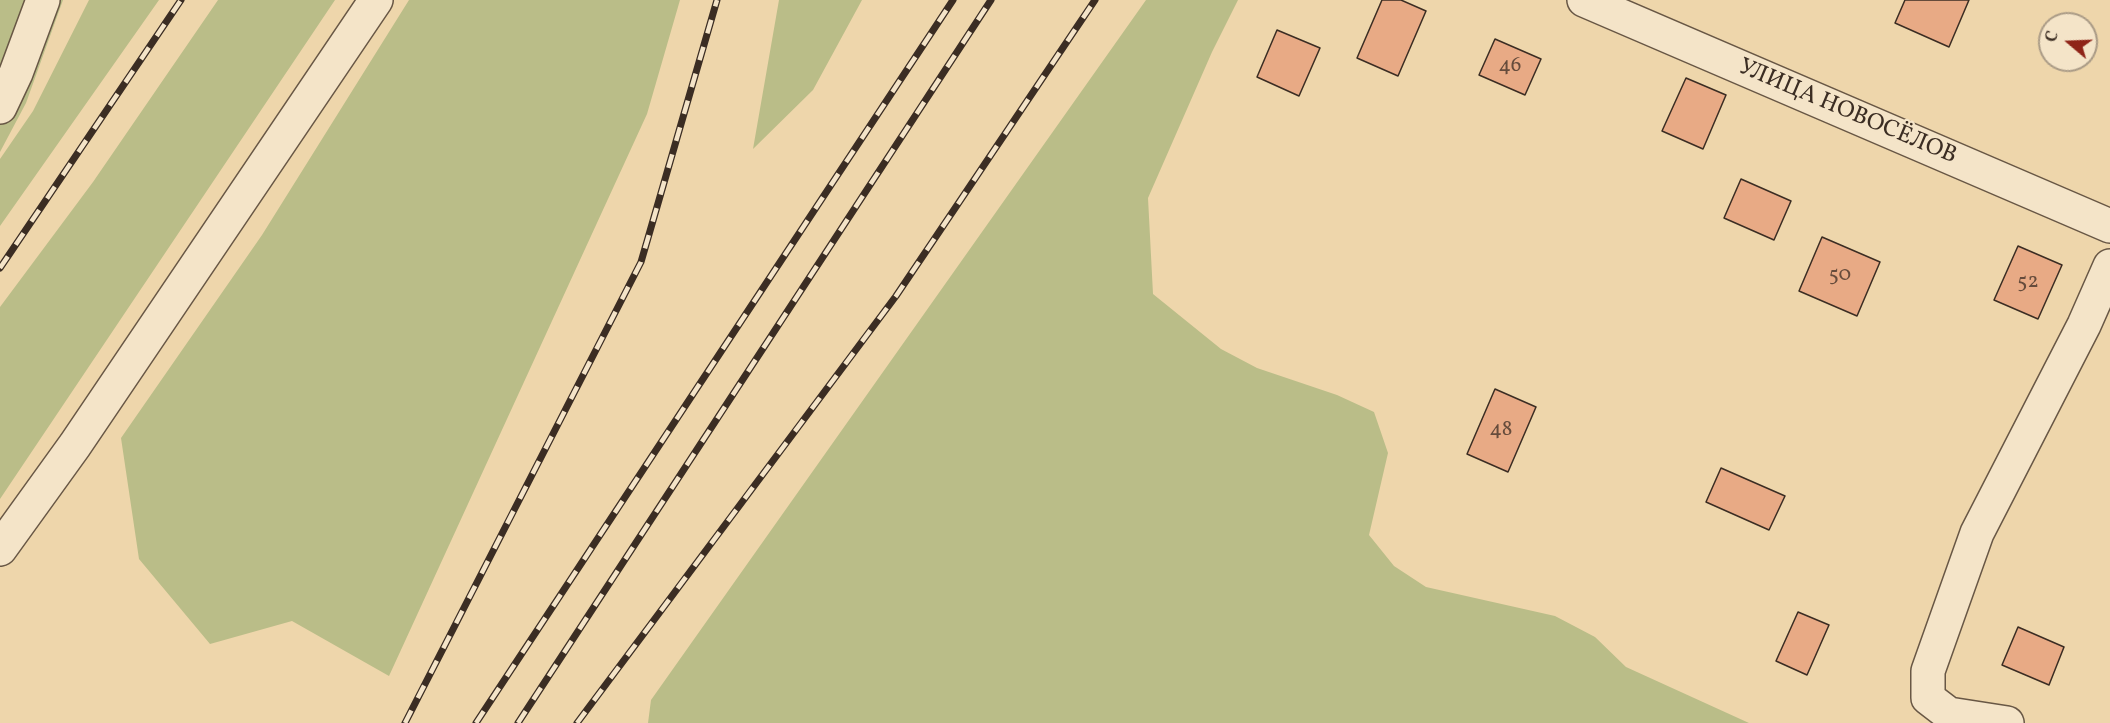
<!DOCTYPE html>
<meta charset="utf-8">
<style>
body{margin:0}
#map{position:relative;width:2110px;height:723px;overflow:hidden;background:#eed6ab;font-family:Vollkorn,serif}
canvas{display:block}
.north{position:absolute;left:2038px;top:12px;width:60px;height:60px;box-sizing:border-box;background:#f4e4c8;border:2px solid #aa9b86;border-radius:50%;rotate:289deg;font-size:16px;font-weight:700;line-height:24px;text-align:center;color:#3b2d23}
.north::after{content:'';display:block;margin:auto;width:21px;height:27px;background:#8f2418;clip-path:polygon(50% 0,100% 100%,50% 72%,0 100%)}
</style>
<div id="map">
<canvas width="2110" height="723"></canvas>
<div class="north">С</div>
</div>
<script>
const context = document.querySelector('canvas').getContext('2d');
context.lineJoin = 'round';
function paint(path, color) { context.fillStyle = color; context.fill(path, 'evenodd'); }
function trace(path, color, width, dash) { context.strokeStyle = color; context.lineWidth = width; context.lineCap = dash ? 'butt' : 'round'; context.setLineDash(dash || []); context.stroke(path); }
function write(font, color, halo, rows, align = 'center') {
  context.font = font + ' Vollkorn,serif'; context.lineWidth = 4.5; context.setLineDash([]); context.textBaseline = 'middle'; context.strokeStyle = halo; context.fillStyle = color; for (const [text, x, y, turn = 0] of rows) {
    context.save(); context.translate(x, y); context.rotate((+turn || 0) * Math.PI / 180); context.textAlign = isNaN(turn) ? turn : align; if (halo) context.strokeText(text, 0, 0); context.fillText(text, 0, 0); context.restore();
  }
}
paint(new Path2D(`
 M0,0H63L26,103L0,152Z
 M89,0H159L0,226V159L33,111Z
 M218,0H335L0,499V307L93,182Z
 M409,0H680L647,114L389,676L292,621L210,644L139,559L121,438L262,235Z
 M779,0H862L813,90L753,149Z
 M1146,0H1238L1212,52L1148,198L1153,294L1221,349L1257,368L1337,395L1374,412L1388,453L1369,535L1394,566L1426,587L1555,616L1595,637L1626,667L1749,723H648L651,700Z`), '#babd88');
const building = new Path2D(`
 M1382,0H1401L1426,11L1398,76L1357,58Z
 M1905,0H1969L1949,47L1895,23Z
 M1277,30L1320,48L1299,96L1257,77Z
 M1495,39L1541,59L1525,95L1479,75Z
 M1686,78L1726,95L1703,149L1662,131Z
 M1741,179L1791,201L1774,240L1724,218Z
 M1822,237L1880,262L1857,316L1799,291Z
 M2018,246L2062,265L2038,319L1994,300Z
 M1495,389L1536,407L1508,472L1467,454Z
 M1721,468L1785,496L1769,530L1706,502Z
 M1798,612L1829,625L1807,675L1776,661Z
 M2018,627L2064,647L2049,685L2002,665Z`);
paint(building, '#e8aa85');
trace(building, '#3b2d23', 1.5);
const minor = new Path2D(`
 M1584,0L2110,226
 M0,107L16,73L43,0
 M0,549L75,445L376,0
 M2007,723L1949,714L1928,698V671L1977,533L2084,325L2110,266`);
trace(minor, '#685745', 36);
trace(minor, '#f4e4c8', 33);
const rail = new Path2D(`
 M0,268L181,0
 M405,723L641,262L717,0
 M476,723L953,0
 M518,723L991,0
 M577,723L896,296L1095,0`);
trace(rail, '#3b2d23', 7);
trace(rail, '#f4e4c8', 4.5, [14]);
write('21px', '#664c3c', null, [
 ["46",1510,67],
 ["50",1840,276],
 ["52",2028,283],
 ["48",1501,431]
]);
write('24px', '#3b2d23', '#f4e4c8', [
 ["УЛИЦА НОВОСЁЛОВ",1847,113,23]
]);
</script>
